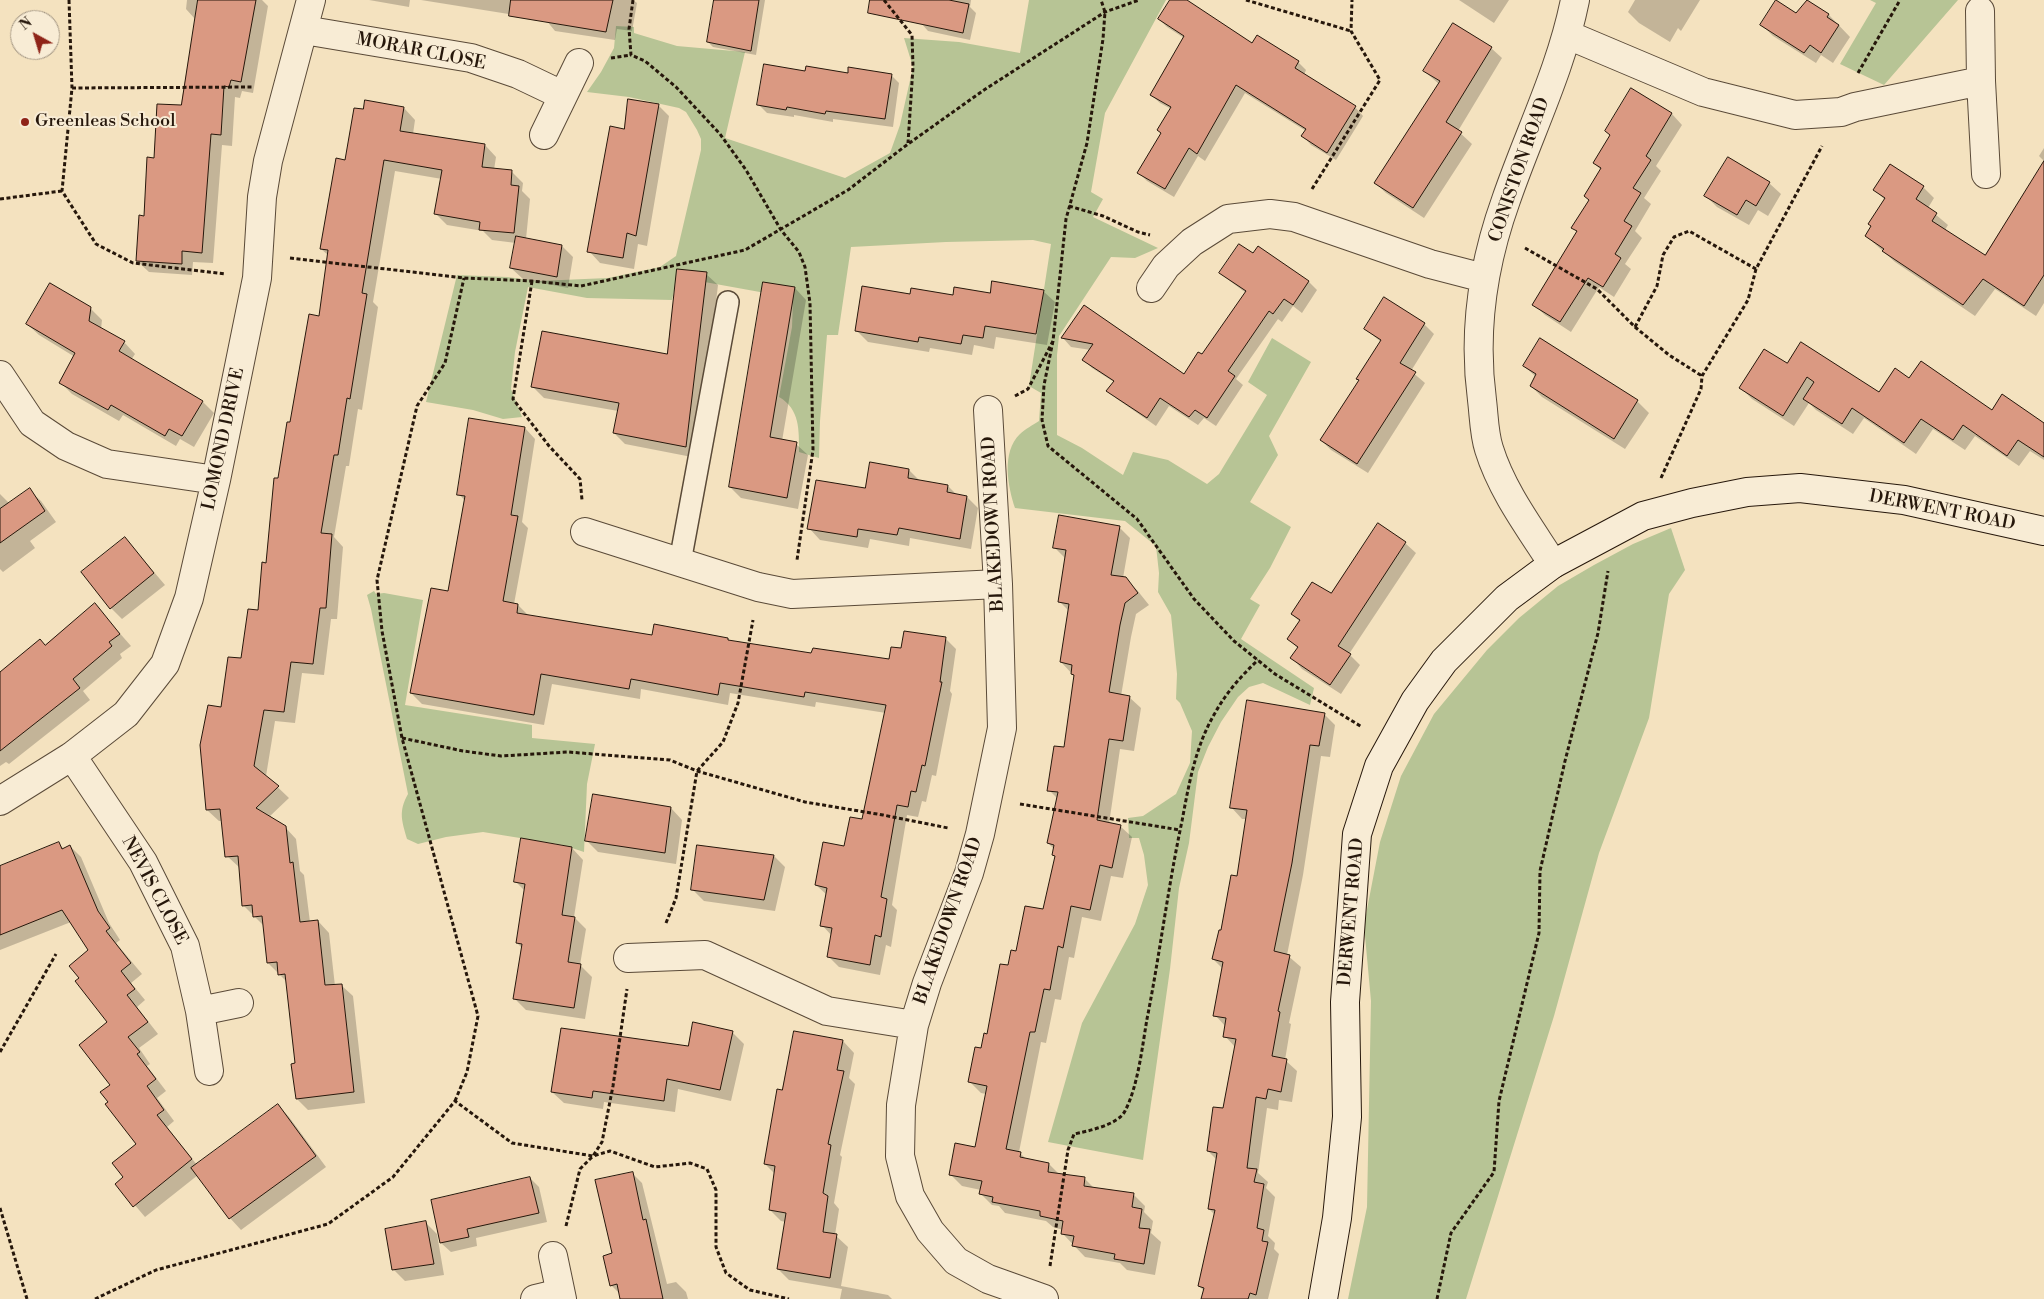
<!DOCTYPE html>
<style>
body{margin:0}
#map{position:relative;width:2044px;height:1299px;overflow:hidden;background:#f4e2bf;font-family:"Libre Bodoni",serif}
canvas{display:block}
.north{position:absolute;left:10px;top:10px;width:50px;height:50px;box-sizing:border-box;background:#f8ecd5;border:1px solid #a49784;border-radius:50%;rotate:321deg;font-size:14px;font-weight:700;line-height:20px;text-align:center;color:#26170b}
.north::after{content:'';display:block;margin:auto;width:18px;height:22px;background:#8f2418;clip-path:polygon(50% 0,100% 100%,50% 72%,0 100%)}
</style>
<div id="map">
<canvas width="2044" height="1299"></canvas>
<div class="north">N</div>
</div>
<script>
const context = document.querySelector('canvas').getContext('2d');
context.lineJoin = 'round';
function paint(path, color) { context.fillStyle = color; context.fill(path, 'evenodd'); }
function trace(path, color, width, dash) { context.strokeStyle = color; context.lineWidth = width; context.lineCap = dash ? 'butt' : 'round'; context.setLineDash(dash || []); context.stroke(path); }
function write(font, color, halo, rows, align = 'center') {
  context.font = font + ' "Libre Bodoni",serif'; context.lineWidth = 4; context.setLineDash([]); context.textBaseline = 'middle'; context.strokeStyle = halo; context.fillStyle = color; for (const [text, x, y, turn = 0] of rows) {
    context.save(); context.translate(x, y); context.rotate((+turn || 0) * Math.PI / 180); context.textAlign = isNaN(turn) ? turn : align; if (halo) context.strokeText(text, 0, 0); context.fillText(text, 0, 0); context.restore();
  }
}
paint(new Path2D(`
 M1029,0H1166L1105,113L1091,192L1103,199L1093,217L1158,248L1135,258L1111,257L1059,336L1057,355V435L1082,448L1123,475L1133,452L1168,460L1207,484L1219,474L1267,395L1248,382L1272,338L1311,362L1269,436L1278,455L1250,502L1291,527L1270,568L1250,599L1260,605L1241,639L1314,688L1310,705L1263,683L1249,687L1238,697L1221,722L1208,747L1198,772L1189,843L1179,888L1170,969L1143,1160L1048,1142L1082,1023L1135,924L1148,885L1144,855L1139,838H1129L1128,818L1143,816L1176,794L1190,763L1192,731L1180,703L1176,699L1177,674L1171,615L1158,592L1159,573L1156,546L1125,521L1015,508C1008,487 1001,452 1020,434C1025,429 1033,425 1039,421L1041,393L1029,386L1051,244L1033,240L946,242L851,247L838,335H827L820,421L819,458L799,452C799,430 800,409 779,397L792,327L793,298L677,277L672,300L587,298L528,287L515,352L511,389L522,417L503,419L473,410L426,402L457,275L507,277L538,281L608,278L660,267L676,256L701,150V139L697,130L686,112L679,108L629,97L587,92L601,72L614,48L616,26L634,27V33L677,46L745,52L725,138L845,178L890,153L900,125L913,67L904,38L959,42L1020,53Z
 M1870,0H1958L1884,85L1840,64L1876,3Z
 M1671,528L1685,570L1669,594L1649,718L1599,853L1554,1016L1466,1299H1348L1367,1207L1371,1001L1364,925L1380,842L1401,776L1434,714L1487,650L1519,618L1558,586L1594,565L1633,544Z
 M374,591L376,594L384,593L423,600L405,705L532,725V738L595,744L587,784L584,852L563,845L483,832L446,837L418,844L407,839C402,821 398,812 408,794L371,609L367,595Z`), '#b7c495');
paint(new Path2D(`
 M187,0H262L268,6L253,93L242,91L240,98L235,97L232,146L222,145L213,263L193,262L192,275L149,272L137,261L155,159L182,106L195,19L186,9Z
 M369,0H410L409,7Z
 M421,0H633L637,3L632,31L617,29L615,40L555,31L546,20Z
 M716,0H765L756,55L713,47L708,42Z
 M926,0H971L970,7L976,13L970,40L928,31L921,23Z
 M1171,0H1185L1252,44L1298,62L1306,70L1304,75L1355,107L1363,116L1336,160L1311,145L1303,136L1306,131L1245,93L1205,161L1198,156L1174,197L1147,181L1139,173L1162,133L1171,109L1160,103L1151,95L1184,38L1167,27L1159,19Z
 M1459,0H1509L1494,23Z
 M1635,0H1700L1681,31L1678,28L1670,42L1639,23L1628,12Z
 M1806,1L1829,15L1850,37L1833,63L1821,55L1816,63L1773,36L1762,25L1797,15Z
 M1491,48L1502,58L1458,131L1472,144L1424,218L1386,193L1375,183L1439,84L1424,71Z
 M806,73L891,75L899,83L893,127L833,119V122L794,115V117L767,113L759,105Z
 M1632,90L1672,114L1682,125L1656,166L1661,171L1644,198L1651,204L1635,231L1642,238L1625,264L1631,269L1614,297L1599,287L1571,332L1545,315L1534,305L1577,232L1573,228L1590,200L1601,170L1594,163L1611,136Z
 M658,105L669,116L647,246L638,244L634,269L600,263L589,251L625,130Z
 M404,108L415,120L413,134L485,145L496,157L494,170L512,172L523,183L522,191L530,199L526,239L562,246L573,257L568,288L523,279L511,268L516,243L492,240L483,231L447,225L436,214L442,179L395,171L373,302L378,307L362,410L358,409L349,466H346L334,537L343,547L337,619H331L324,675L302,673L295,723L275,721L266,776L289,798L269,817L285,827L296,839L300,871L304,875L310,922L318,921L329,933L335,986L341,985L353,996L365,1103L308,1110L297,1099L296,1064L287,982L268,963L265,927L243,905L240,868L227,856L223,821H219L207,810L222,708L243,660L259,612L279,480L291,424L320,317L328,255L321,249L346,161Z
 M2044,148V161L2039,156Z
 M1728,158L1769,183L1781,194L1768,216L1758,210L1749,225L1717,207L1706,196Z
 M2044,164V303L2036,316L1995,289L1975,316L1895,262L1866,236L1885,200L1875,190L1923,187L1934,198L1928,208L1948,225L1945,230L1985,257Z
 M1258,247L1309,282L1317,290L1302,313L1293,306L1282,322L1278,319L1236,379L1243,385L1216,426L1204,418L1198,425L1169,406L1156,426L1117,399L1108,391L1114,382L1092,368L1084,360L1091,350L1071,347L1063,338L1084,307L1184,376L1203,356L1246,293L1230,281L1221,273L1253,255Z
 M706,274L718,285L697,458L625,444L614,433L618,411L544,398L532,386L668,356Z
 M795,288L806,300L782,441L796,444L808,455L798,509L741,498L730,487Z
 M1043,291L1055,302L1047,345L996,337L994,349L974,345L972,355L930,348L929,352L868,342L857,331L911,296H954Z
 M90,308L102,320L101,329L124,342L135,354L131,360L203,402L214,413L194,447L180,439L176,446L123,415L119,421L72,394L61,383L75,357L39,335L27,324Z
 M1424,324L1434,334L1411,371L1425,383L1368,473L1331,450L1321,440L1360,381L1381,342L1365,329Z
 M1541,339L1637,401L1649,413L1625,449L1542,397L1531,386L1536,377L1524,366Z
 M1788,365L1879,394L1910,380L1992,411L2044,425V460L2030,451L2019,466L1975,436L1965,450L1933,429L1916,454L1864,418L1853,434L1816,410L1809,403L1794,426L1752,399L1741,388Z
 M525,428L535,439L522,522L528,528L514,604L518,605L529,616L653,636L728,639L730,642L812,655L890,661L902,649L905,632L946,639L956,649L950,691L952,694L936,776L932,775L926,802L922,801L918,817L907,815L892,905L897,910L891,947L886,945L880,975L839,967L828,956L832,936L822,925L827,895L816,885L863,821L886,713L816,702L815,707L730,693L728,705L641,689L640,699L552,684L544,725L422,704L411,693L449,592L465,501L459,494Z
 M909,470L920,481L948,486L957,495L967,497L978,508L971,549L910,538L909,546L870,539L868,548L820,540L809,528L866,489Z
 M29,490L41,501L56,522L30,541L35,548L3,572L0,569V494L10,504Z
 M1119,527L1130,538L1123,578L1137,590L1149,605L1136,614L1131,637L1121,696L1129,697L1141,708L1134,751L1120,749L1109,824L1120,826L1132,837L1123,878L1111,876L1101,921L1082,917L1074,958L1069,957L1061,1000L1055,999L1046,1043L1041,1042L1019,1152L1027,1160L1049,1164L1060,1175L1085,1179L1095,1189L1133,1194L1145,1206L1144,1212L1153,1221L1151,1233L1161,1242L1155,1275L1127,1270L1120,1263L1085,1257L1063,1234V1230L1053,1227L1046,1221L1005,1213L999,1206L992,1205L981,1194V1190L962,1186L950,1174L976,1148L986,1094L981,1093L970,1082L988,1035L1009,966L1044,911L1056,857L1053,854L1054,849L1048,843L1058,799L1049,790L1065,749L1075,677L1061,662L1069,611L1060,602L1066,559L1054,547Z
 M125,538L165,585L122,619L111,608Z
 M1405,543L1416,553L1349,654L1360,665L1341,694L1302,669L1292,658L1298,649L1289,639L1300,622L1292,614L1331,595Z
 M94,604L131,646L120,654L122,658L83,691L90,700L9,764L6,762L0,766V674L45,646Z
 M1324,714L1335,725L1330,757L1321,756L1303,875L1287,955L1301,967L1289,1023L1291,1024L1285,1060L1297,1071L1292,1102L1279,1100L1278,1110L1267,1108L1258,1173L1268,1182L1266,1188L1275,1197L1268,1236L1275,1243L1274,1249L1279,1254L1268,1299H1202L1204,1291L1199,1286L1215,1215L1209,1209L1217,1160L1208,1151L1224,1109L1235,1047L1225,1036L1226,1027L1215,1015L1223,969L1213,959L1238,878L1247,819H1242L1231,807Z
 M671,808L682,820L676,864L598,852L587,841Z
 M59,844L64,849L70,846L81,857L109,923L120,940L116,943L142,974L131,983L145,1000L137,1007L158,1034L139,1048L150,1064L147,1066L166,1091L157,1098L174,1121L167,1127L197,1165L278,1105L289,1117L326,1167L241,1230L230,1218L198,1175L145,1217L117,1184L125,1177L138,1144L110,1102L112,1085L109,1023L81,978L90,951L71,922L0,950V867Z
 M572,848L583,860L574,917L586,929L580,965L592,977L585,1019L526,1010L515,999L522,948L517,943L525,891L516,882Z
 M774,856L785,867L775,911L704,901L693,890Z
 M694,1024L733,1033L744,1044L731,1101L678,1089L675,1112L604,1102L603,1109L564,1103L552,1092L689,1047Z
 M843,1041L854,1053L849,1078L855,1084L840,1155L842,1157L834,1203L839,1209L835,1235L848,1247L841,1286L888,1295L892,1299H840L842,1289L789,1280L778,1269L786,1222L781,1221L770,1210L775,1174L765,1164L783,1092Z
 M632,1173L642,1183L667,1284L676,1282L686,1292L688,1299H622L621,1295L611,1285L613,1254Z
 M530,1178L539,1187L547,1222L476,1238L477,1246L451,1252L441,1243L433,1200Z
 M426,1223L437,1234L444,1275L405,1281L394,1270Z`), '#0003');
const building = new Path2D(`
 M198,0H256L241,82L231,80L229,87L224,86L221,135L211,134L202,253L182,251V264L136,261L139,215L144,216L147,157L154,158L157,104L181,105Z
 M511,0H613L606,32L509,16Z
 M714,0H759L751,51L707,42Z
 M870,0H949L969,4L963,33L868,13Z
 M1170,0H1187L1252,43L1257,35L1299,61L1295,68L1356,106L1327,153L1301,136L1306,129L1236,85L1197,154L1189,148L1165,189L1137,173L1161,133L1157,130L1171,107L1150,95L1184,36L1158,19Z
 M1776,0L1796,13L1807,0L1829,14L1827,17L1839,25L1821,53L1810,45L1804,53L1760,25Z
 M1453,23L1492,47L1446,122L1462,132L1413,208L1374,183L1440,81L1423,71Z
 M764,64L805,71L806,66L848,73V67L892,74L885,119L826,111L825,114L787,107L786,110L757,105Z
 M1631,88L1672,113L1646,156L1651,160L1633,188L1641,193L1624,221L1632,226L1615,254L1621,258L1603,287L1588,278L1560,322L1532,305L1577,231L1571,228L1589,200L1584,196L1601,168L1593,163L1610,135L1605,131Z
 M628,99L659,104L636,236L627,233L623,258L587,252L610,126L624,129Z
 M365,100L404,107L400,131L485,144L482,167L512,170L511,185L519,186L514,233L479,230L480,222L434,214L442,170L384,160L362,293L367,294L350,399L347,398L338,455H334L321,533L332,534L326,608H320L313,664L291,662L284,712L264,710L254,766L279,786L256,808L286,826L290,863L293,862L300,922L318,920L325,985L342,984L354,1092L296,1099L291,1064L295,1063L285,974L278,975L277,962L267,963L262,916L253,917L252,905L242,906L238,856L225,857L220,809L206,810L200,745L208,705L221,707L228,657L241,658L248,609L258,610L262,562L266,563L274,478H278L287,422H290L309,314L319,316L328,250L320,249L336,158L345,160L354,108L363,109Z
 M1728,157L1770,182L1756,206L1746,200L1737,215L1704,196Z
 M2044,161V275L2024,306L1983,279L1963,305L1882,251L1884,249L1865,236L1871,226L1868,224L1885,198L1873,190L1890,164L1924,186L1916,199L1937,213L1932,221L1985,255Z
 M516,236L562,245L557,277L510,268Z
 M1239,244L1253,253L1258,246L1309,281L1293,305L1284,299L1273,314L1269,311L1228,371L1235,376L1207,418L1195,410L1189,417L1160,398L1147,418L1106,391L1114,381L1082,360L1093,344L1061,338L1084,305L1184,374L1198,352L1202,354L1246,291L1219,273Z
 M677,269L707,272L686,447L613,433L619,403L531,387L542,331L667,354Z
 M992,281L1044,290L1036,334L985,326L983,338L963,335L961,344L919,337L918,342L855,331L862,286L910,294L911,288L953,295L954,287L990,293Z
 M763,282L795,287L770,437L797,442L787,498L729,487Z
 M50,283L91,307L89,321L125,341L119,351L203,401L182,436L169,429L165,436L111,405L108,410L59,383L75,353L26,324Z
 M1384,297L1425,323L1400,363L1416,372L1357,464L1320,440L1359,380L1356,379L1381,340L1364,329Z
 M1540,338L1638,400L1614,439L1530,386L1536,374L1523,366Z
 M1801,342L1879,392L1895,368L1909,378L1921,361L1992,410L2002,394L2044,423V457L2018,440L2007,456L1963,425L1953,440L1921,419L1904,443L1852,408L1842,424L1803,399L1814,382L1807,377L1783,416L1739,388L1764,349L1787,363Z
 M469,418L525,427L511,515L518,516L503,601L518,604L517,613L652,635L654,624L728,638V640L811,653L813,648L889,659L891,647L901,648L904,631L946,637L940,682H942L925,766L922,765L916,792L911,791L908,807L897,805L881,897L887,899L881,937L875,935L870,965L827,957L832,928L820,926L827,888L815,885L823,842L844,846L850,817L862,819L886,705L805,692L804,697L720,683L718,695L631,679L629,689L541,674L534,715L410,693L431,588L448,591L465,496L457,495Z
 M870,462L909,469L908,478L948,485L947,492L967,496L960,539L899,528L897,535L858,529L857,537L807,529L816,480L865,488Z
 M30,488L45,511L0,543V509Z
 M1059,515L1120,526L1111,575L1126,577L1138,593L1125,603L1120,625L1109,692L1130,696L1123,741L1109,739L1097,820L1121,825L1112,868L1100,865L1090,910L1071,906L1063,948L1058,946L1050,990L1044,989L1035,1032H1030L1006,1149L1021,1152L1020,1157L1049,1163L1048,1172L1085,1177L1084,1186L1134,1193L1132,1207L1142,1209L1139,1228L1150,1229L1144,1264L1114,1259L1115,1254L1072,1246L1074,1236L1061,1234L1063,1221L1040,1216V1211L992,1202L993,1197L979,1194L982,1181L949,1175L955,1143L975,1147L987,1086L968,1082L975,1047L981,1048L984,1033L987,1034L1000,964L1008,965L1011,950L1016,951L1025,906L1043,909L1055,856L1052,855L1054,845L1047,843L1058,792L1047,791L1054,746L1064,747L1074,675L1071,674L1072,665L1060,662L1069,604L1058,602L1066,550L1053,548Z
 M1378,523L1406,542L1338,646L1351,654L1330,685L1290,658L1298,647L1287,639L1300,620L1291,614L1312,582L1331,593Z
 M125,537L154,573L110,609L81,572Z
 M95,603L120,634L109,642L112,646L73,679L80,688L0,751V672L40,639L45,645Z
 M1247,700L1325,713L1319,746L1310,745L1292,863L1274,951L1290,955L1278,1011L1280,1012L1272,1056L1287,1059L1281,1092L1268,1089L1266,1099L1256,1097L1247,1168L1257,1169L1254,1182L1264,1184L1257,1228L1264,1230L1262,1241L1268,1242L1256,1295L1250,1293L1248,1299H1201L1204,1288L1198,1286L1215,1210L1208,1209L1217,1153L1207,1151L1213,1107L1223,1108L1236,1039L1223,1037L1226,1018L1213,1016L1223,962L1212,959L1219,930H1221L1231,875L1237,876L1247,810L1230,808Z
 M593,794L671,807L665,853L585,841Z
 M521,838L572,847L562,915L575,917L568,962L581,964L574,1008L513,999L522,944L516,943L525,884L514,882Z
 M59,842L62,849L70,845L98,911L110,928L106,931L131,963L121,971L135,989L127,995L148,1022L128,1037L140,1052L137,1054L156,1079L147,1086L164,1110L157,1115L192,1159L133,1207L115,1184L123,1177L112,1163L136,1144L105,1104L108,1102L100,1092L110,1085L79,1045L107,1022L75,981L79,978L69,966L88,950L62,910L0,935V866Z
 M697,845L774,855L764,900L691,890Z
 M693,1022L733,1031L720,1090L667,1079L664,1101L593,1091L592,1098L551,1092L561,1028L688,1046Z
 M794,1031L843,1040L837,1070L844,1071L828,1144L831,1145L823,1193L828,1196L823,1232L837,1234L830,1278L777,1269L786,1213L769,1210L775,1166L764,1164L777,1089L782,1090Z
 M278,1104L316,1156L229,1219L191,1168Z
 M633,1172L643,1220L646,1219L663,1299H620L617,1284L610,1286L603,1256L612,1253L595,1180Z
 M530,1177L539,1213L467,1229L469,1237L440,1243L431,1200Z
 M426,1221L434,1264L392,1270L385,1229Z`);
paint(building, '#da9982');
trace(building, '#26170b', 1);
const lane = new Path2D(`
 M680,562L728,302`);
const street = new Path2D(`
 M1980,11L1981,81L1986,174
 M304,30L471,58L518,74L562,95
 M1568,35L1703,92L1795,115L1841,112L1855,107L1981,81
 M544,135L579,63
 M1151,288L1166,266L1192,242L1228,219L1270,214L1294,217L1430,264L1484,278
 M0,375L32,423L66,446L107,464L216,480
 M988,410L998,584L1002,728L980,834L969,873L927,983L914,1025L901,1105L900,1156L910,1196L930,1231L956,1261L988,1279L1044,1299
 M585,532L758,587L792,594L998,584
 M1553,564C1530,528 1502,491 1489,449C1484,434 1484,416 1482,400C1473,333 1483,264 1506,200C1529,133 1561,70 1575,0
 M72,756L143,862L185,946L200,1011L209,1071
 M0,801L72,756L126,714L165,664L189,598L216,480L257,278L262,197L268,161L311,0
 M628,958L705,955L827,1011L914,1025
 M200,1011L239,1003
 M553,1256L562,1299
 M535,1299L560,1293`);
const secondary = new Path2D(`
 M1323,1299L1337,1218L1347,1117L1345,1002L1357,834L1379,766L1415,701L1444,661L1507,598L1553,564L1643,516L1692,503L1747,492L1800,488L1904,500L2044,531`);
trace(lane, '#5a4a38', 24);
trace(street, '#5a4a38', 30);
trace(secondary, '#26170b', 30);
trace(new Path2D(`
 M69,0L72,88L62,191L96,244L133,263L226,274
 M633,0L629,29L631,55L645,61L676,87L720,134L746,170L781,230L799,252L805,267L810,303L813,450L797,560
 M884,0L912,35L913,67L908,143
 M1246,0L1351,31
 M611,58L631,55
 M1858,73L1900,0
 M72,88L253,87
 M1312,189L1380,80L1351,31L1352,0
 M0,199L62,191
 M1069,206L1103,216L1138,232L1150,235
 M1525,248L1597,289L1635,327L1669,355L1702,376
 M290,258L464,278L532,281L581,286L745,250L848,190L908,144L984,90L1105,12L1139,0
 M532,281L513,399L549,446L580,479L582,500
 M1635,327L1657,286L1663,255L1674,237L1689,231L1756,269
 M1053,341L1044,385L1042,420L1048,446L1137,519L1194,599L1234,641L1275,674L1362,727
 M1015,396L1028,389L1053,341L1066,219L1087,143L1103,39L1105,12L1101,0
 M1661,478L1701,389L1702,376L1748,300L1756,269L1822,146
 M402,738L463,751L501,756L568,752L670,760L697,771L805,802L883,815L948,828
 M1020,804L1180,830
 M666,923L676,898L697,771L723,742L738,703L753,620
 M0,1052L56,954
 M455,1101L467,1072L478,1016L402,738L382,631L377,580L417,406L445,363L464,278
 M0,1208L27,1299
 M566,1226L580,1169L593,1156L602,1142L613,1086L627,989
 M1050,1266L1068,1150L1074,1134C1088,1131 1118,1125 1125,1111C1138,1086 1142,1048 1147,1019C1160,953 1168,887 1182,821C1189,784 1195,747 1215,713C1226,693 1241,676 1258,660
 M95,1299L156,1270L328,1224L393,1177L455,1101L512,1143L593,1156L610,1151L655,1167L690,1163L707,1169L716,1190V1247L726,1273L750,1290L789,1299
 M1437,1299L1451,1233L1494,1172L1499,1101L1539,933L1540,871L1565,761L1598,633L1608,571`), '#26170b', 3, [4, 2.5]);
trace(lane, '#f8ecd5', 21);
trace(street, '#f8ecd5', 28);
trace(secondary, '#f8ecd5', 28);
for (const [x, y, r, color] of [
 [25,122,5,"#8f2418"]
]) { const dot = new Path2D(); dot.arc(x, y, r, 0, 2 * Math.PI); context.fillStyle = color; context.fill(dot); trace(dot, '#f8ecd5', 2); }
write('18px', '#26170b', '#f8ecd5', [
 ["MORAR CLOSE",421,52,11],
 ["CONISTON ROAD",1520,170,-71],
 ["LOMOND DRIVE",224,439,-78],
 ["DERWENT ROAD",1942,511,11],
 ["BLAKEDOWN ROAD",994,524,-93],
 ["NEVIS CLOSE",154,891,62],
 ["DERWENT ROAD",1352,912,-85],
 ["BLAKEDOWN ROAD",949,921,-71]
]);
write('18px', '#26170b', '#f8ecd5', [
 ["Greenleas School",35,122]
], 'left');
</script>
